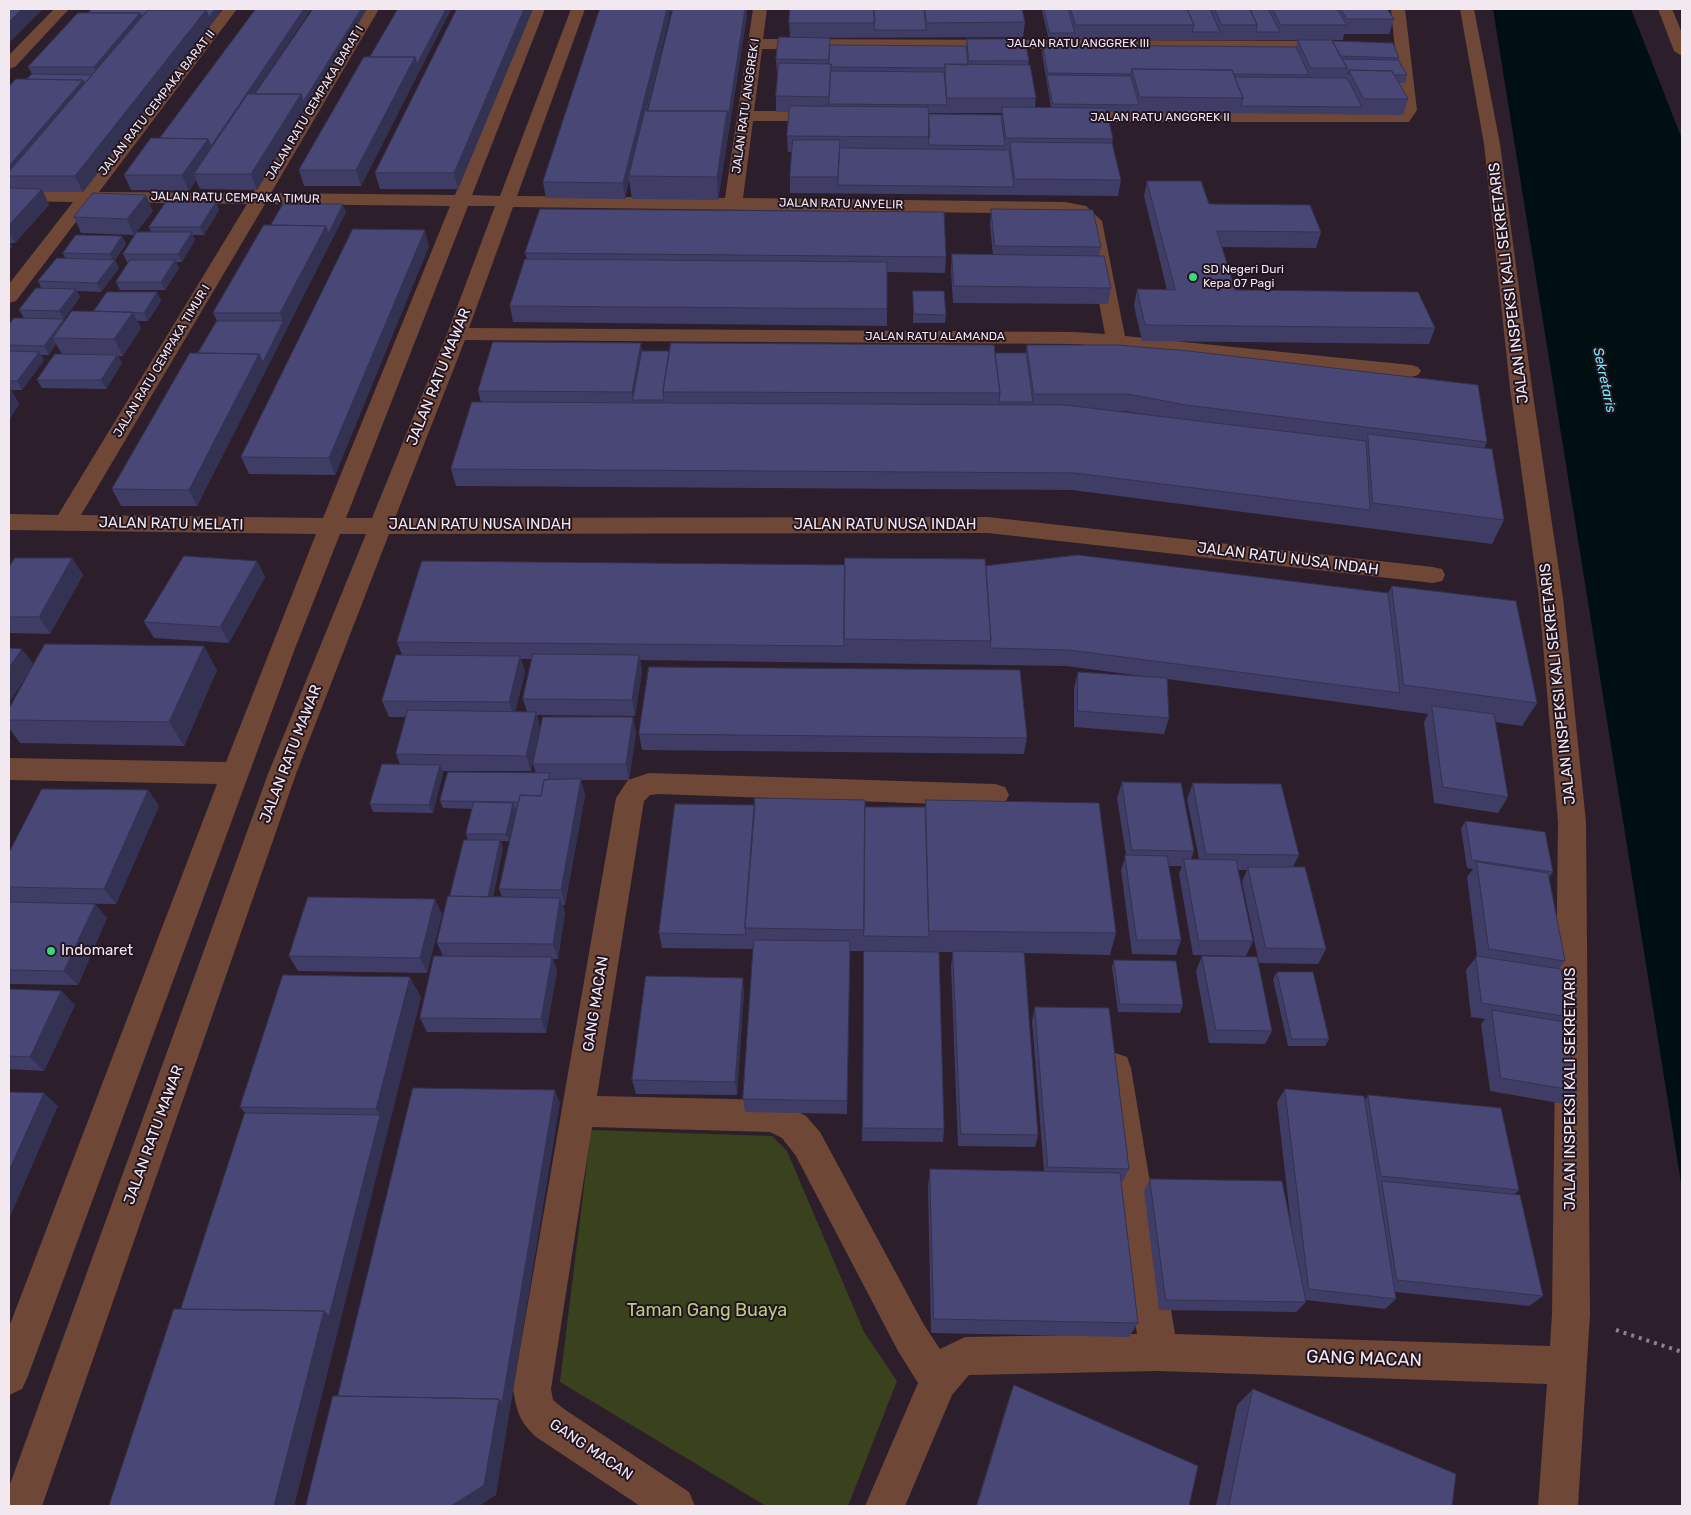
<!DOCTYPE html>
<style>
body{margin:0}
#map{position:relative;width:1691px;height:1515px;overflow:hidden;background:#2c1f2b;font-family:Rubik,sans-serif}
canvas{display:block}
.frame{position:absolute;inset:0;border:10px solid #f1e8f0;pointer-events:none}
</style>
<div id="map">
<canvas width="1691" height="1515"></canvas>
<div class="frame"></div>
</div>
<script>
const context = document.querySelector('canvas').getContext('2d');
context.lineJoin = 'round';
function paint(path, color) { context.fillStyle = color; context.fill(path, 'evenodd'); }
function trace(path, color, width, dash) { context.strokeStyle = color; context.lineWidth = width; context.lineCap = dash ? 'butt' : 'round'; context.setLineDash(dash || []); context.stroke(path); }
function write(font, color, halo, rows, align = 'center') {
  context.font = font + ' Rubik,sans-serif'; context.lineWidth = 4; context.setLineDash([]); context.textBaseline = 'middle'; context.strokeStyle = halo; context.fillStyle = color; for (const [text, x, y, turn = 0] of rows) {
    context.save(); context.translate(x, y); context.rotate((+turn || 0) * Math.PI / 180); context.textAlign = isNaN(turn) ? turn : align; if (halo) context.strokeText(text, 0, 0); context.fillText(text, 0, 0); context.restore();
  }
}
paint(new Path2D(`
 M591,1130L772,1136L787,1151L864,1332L897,1381L848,1506H766L560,1382Z`), '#39421c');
paint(new Path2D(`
 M1493,9H1631L1682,139V1189Z`), '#000f11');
trace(new Path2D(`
 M1616,1330L1682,1352`), '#8d828c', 4, [3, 5]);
paint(new Path2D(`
 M54,9H69L15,67L9,69V55Z
 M223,9H237L99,192L253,193L365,9H379L271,193L455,195L531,9H545L472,195L500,196L571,9H585L517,196L725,198L753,9H767L763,39L1340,41L1343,44L1340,47L1335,49H762L754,111H826L832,112L834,116L832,120L826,121H753L743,198L1065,202L1086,206L1102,221L1125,336L1411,365L1418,367L1421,371L1418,375L1411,377L1155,350L1075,344L465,340L395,518L988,517L1433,567L1442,569L1445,575L1442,581L1433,583L988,533L389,534L296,774L42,1506H9V1487L268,774L366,534H340L294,651L28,1376L22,1389L9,1395V1327L217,784L9,780V758L226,762L316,534L9,530V514L58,515L247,204L91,202L16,301L9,303V284L73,202L9,201V191H81ZM265,204L450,206L323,518L81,515ZM468,206H495L447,334L372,518H346ZM513,207L1074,214L1084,223L1105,334L1075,332L469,328Z
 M1391,9H1405L1417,110L1409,122H1072L1066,121L1064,117L1066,113L1072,112L1398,113L1401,110Z
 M1460,9H1474L1500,144L1532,388L1563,598L1586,822L1590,1314L1578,1506H1538L1547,1384L1159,1371L969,1375L952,1395L905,1506H865L918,1383L898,1351L796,1156L782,1138L770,1132L592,1127L551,1389L553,1400L564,1409L689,1492L695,1506H640L536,1437C519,1421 517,1412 513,1389L616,798L628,780L649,773L995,784L1005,787L1009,795L1005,803L995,806L658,794L650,795L644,801L597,1096L774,1100L806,1116L820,1132L924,1325L940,1349L965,1337L1137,1334L1099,1068L1103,1057L1115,1053L1127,1057L1131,1068L1175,1334L1550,1346L1552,1314L1558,822L1539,598L1510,388L1484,144Z
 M1658,9H1672L1682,33V56L1674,51Z`), '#6f4736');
paint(new Path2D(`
 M157,9H219L220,13L83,192H43L49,205L15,243H10L12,247L9,251V188H11L9,183V87L27,79L32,74L28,67L88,13L157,10Z
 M256,9H311L254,94H255L367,9L257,190L200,189L196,180L189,191L131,190L124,175L160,138Z
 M398,9H451L361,186H304L299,170L370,57Z
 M457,9H533L458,189H380L375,173Z
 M600,9H747V15L718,200L632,199L629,180L625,199L546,198L543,182ZM670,11H672L648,111H647L670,14Z
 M790,9H1022L1025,22L1023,37L796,38H830V45L966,46L967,39L1029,61L1028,65L1036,98L1035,107L1051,108L1042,53L1043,45L1296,47L1298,40H1049L1042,11V9H1387L1394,19L1389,34H1344L1343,40H1312L1333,41L1399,58V60L1407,75L1405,83H1399L1408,99L1403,115L1107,112L1113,139L1112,144L1121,180L1118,196L790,193V177L792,152H788L787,136L790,112H776V96L778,74H777L776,59L790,37L789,23ZM929,113H1002L1001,115L929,114Z
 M1147,181L1209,204L1321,232L1316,248L1222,247L1235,290L1435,328L1429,344L1142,341L1134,306L1137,289L1167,290L1144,196Z
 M216,202L219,210L204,235H193L195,240L182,262H176L179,268L165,290H120L116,282L129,262H127L123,254L151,232L149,227Z
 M991,209L1101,247L1099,256L1111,288L1108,304L953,303L951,271L952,254L993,255L990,225Z
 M153,211L134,235L81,233L74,217Z
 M346,212L197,506H121L112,489L198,353L217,321L213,313L271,225Z
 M122,236L126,244L115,260L119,268L101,292L77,291L80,297L64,319L65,321L94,311L157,292L161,301L148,321H137L141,328L123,356H118L122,363L106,389L42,388L37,380L62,354L56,344L49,355H41L44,360L22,390H11L19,404L9,420V325L24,318L19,310L41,288L38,281L65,258L63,253Z
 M429,246L335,475L249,474L241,457Z
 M525,253L946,257L945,273L887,272V326L513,322L510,306L527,259Z
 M913,291L946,315L945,323H913Z
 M1027,345L1487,442L1484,448L1504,520L1492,544L1072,490L456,486L451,469L481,402L478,391L995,353H1026ZM1110,411H1124L1148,415Z
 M72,558L83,575L50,634L9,633V567Z
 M257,561L265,577L229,643L154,638L144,622Z
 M986,566L1388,593L1392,586L1537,703L1522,726L1495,722L1508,797L1498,813L1434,803L1424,722L1428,714L1167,679L1169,718L1164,734L1074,727V688L1078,672L1149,677L1066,666L640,660L642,671L635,716L537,715L540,728L531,771H442L443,773L433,813L373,812L370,804L400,764L396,754L406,717H389L382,701L402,655L397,642ZM521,659H532L523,699L527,712H515L525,672Z
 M22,649L34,665L217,670L184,746L20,743L9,728V709L33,667Z
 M633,717L636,733L629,780H581L585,795L565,905H563L565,913L558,959H553L557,971L546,1033L427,1032L420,1018L443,956L437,943L450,896L468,840L466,834L472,809L443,808L440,801L536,773L533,764ZM515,809L517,810L499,889L502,897H493L503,848L501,841H509L516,811Z
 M639,734L1027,738L1024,754L642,750Z
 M1122,782L1194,851L1191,859H1199L1187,799L1193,783L1299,855L1293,867L1326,949L1318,964L1259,963L1242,882L1247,870H1238L1253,941L1246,956L1193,955L1179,874L1182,866H1169L1181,940L1176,955L1132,954L1121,870L1126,855L1117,798Z
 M148,790L159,806L116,904L9,902V853Z
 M926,800L1116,933L1110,955L1024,953L1038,1135L1035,1147L958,1146L951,966L953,952H939L944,1129L943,1142L862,1141L864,951H850L847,1114L745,1112L743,1099L753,949L662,948L659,933L865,807H925Z
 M1466,821L1553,872L1549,878L1565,961L1559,968L1569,1017L1564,1022L1577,1091L1564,1104L1490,1091L1481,1024L1485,1019L1471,1017L1466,970L1477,956L1467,877L1473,869L1467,868L1461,828Z
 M9,902L95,904L107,918L78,985L9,984Z
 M442,914L427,973L298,971L289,956Z
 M1202,956L1272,1031L1265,1044L1209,1043L1196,971Z
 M1114,960L1183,1005L1180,1013L1118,1012L1112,967Z
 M1277,972L1329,1039L1325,1046H1288L1273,979Z
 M9,989L61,991L75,1005L44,1071L9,1069Z
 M744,992L737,1095L636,1094L632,1080Z
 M421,997L294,1506L181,1309L245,1113L240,1107Z
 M1035,1007L1129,1169L1123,1181H1121L1138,1323L1129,1337L931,1333L928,1187L930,1169L1044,1171L1032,1021Z
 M1285,1089L1365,1100L1368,1095L1519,1190L1515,1194L1543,1296L1529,1306L1395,1292L1396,1299L1385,1309L1305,1300L1306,1302L1296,1312L1159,1310L1144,1191L1150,1179L1292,1234L1277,1102Z
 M1014,1385L1189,1506H976L1009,1398Z
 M1253,1389L1452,1506H1216L1237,1405Z`), '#3f3d65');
paint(new Path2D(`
 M22,9H43L9,43V22Z
 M154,9L156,16L12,176L9,170V166L83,80L97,75L94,67L140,13Z
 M215,9H219L220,13L83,192L75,176L206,10Z
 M304,9H311L200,174H194L196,180L189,191L182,175L208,139Z
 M361,9H367L257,190L251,174L301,94Z
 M446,9H451L361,186L356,170L415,57Z
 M524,9H533L458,189L454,173Z
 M667,9H670V14L630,176H629V180L625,199L623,183Z
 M745,9H747V15L718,200L717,177Z
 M42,189L49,205L15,243L9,232V225Z
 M146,195L153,211L134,235L127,219Z
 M216,202L219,210L204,235L200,227Z
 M343,204L346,212L286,330L280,313L326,226Z
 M425,230L429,246L335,475L329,458Z
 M192,232L195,240L182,262L178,254Z
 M122,236L126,244L113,262L110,254Z
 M9,241L12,247L9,251Z
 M115,260L119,268L101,292L97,283Z
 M175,260L179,268L165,290L161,282Z
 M76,289L80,297L64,319L59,311Z
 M157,292L161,301L148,321L144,313Z
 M133,312L141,328L123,356L114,339Z
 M64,319L69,327L53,338L56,344L49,355L44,346Z
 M283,321L286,330L266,370L263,362Z
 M641,343L643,360L633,400L632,392Z
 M39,352L44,360L22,390L17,381Z
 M259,354L266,370L197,506L189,490Z
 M117,355L122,363L106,389L101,380Z
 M9,387L19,404L9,420Z
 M72,558L83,575L50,634L39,617Z
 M257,561L265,577L229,643L220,627Z
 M204,646L217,670L184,746L169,722Z
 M22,649L34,665L9,703V668Z
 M639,655L642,671L635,716L632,700Z
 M520,656L525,672L514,718L509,702Z
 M536,712L540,728L531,771L526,756Z
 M633,717L636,733L629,780L626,764Z
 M440,765L443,773L433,813L429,805Z
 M581,779L585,795L565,905L561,890Z
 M148,790L159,806L116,904L104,889Z
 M513,803L516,811L509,841L506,834Z
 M500,840L503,848L491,904L488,897Z
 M560,898L565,913L558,959L553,944Z
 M435,899L442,914L427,973L420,958Z
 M95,904L107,918L78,985L64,971Z
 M552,957L557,971L546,1033L541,1019Z
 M410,977L421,997L294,1506H274L324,1311L380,1115L376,1109Z
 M743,978L744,992L737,1095L735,1082Z
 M61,991L75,1005L44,1071L30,1057Z
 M555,1090L560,1103L496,1495L479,1506H451L499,1399Z
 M44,1093L58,1106L9,1219V1171Z`), '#333252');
const building = new Path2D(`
 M9,9H22L9,22Z
 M92,9H153L152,10H148L142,17L140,13H88Z
 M157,9H215L209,17L206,10H157Z
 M256,9H304L211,146L208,139L160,138Z
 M313,9H361L303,102L301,94H255Z
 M398,9H446L417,64L415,57H370Z
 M457,9H524L454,173H375Z
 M600,9H667L623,183L543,182Z
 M673,9H745L728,118L727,111H648Z
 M790,9H874L875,23H789Z
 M874,9H924L926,30H875Z
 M925,9H1022L1025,22L927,23Z
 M1044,9H1068L1075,33H1050Z
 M1071,9H1187L1194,25H1076Z
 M1187,9H1210L1220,32H1192L1194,25Z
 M1215,9H1250L1257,25H1222Z
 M1250,9H1268L1280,32H1256L1257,25Z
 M1273,9H1337L1347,25H1281Z
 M1341,9H1387L1394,19H1347Z
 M148,10H206L75,176H9V172Z
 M78,13H140L94,67H28Z
 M779,37L830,38L829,60L776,59Z
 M967,39H1025L1029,61H969Z
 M1298,40H1332L1347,68H1311Z
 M1333,41L1393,43L1399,58L1340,56Z
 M830,45L966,46L968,65L945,64V68L831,67V64H829Z
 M1043,45L1296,47L1309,75L1234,74L1232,70L1132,69L1131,74L1048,73Z
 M364,57H415L356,170H299Z
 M1342,59L1398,60L1407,75H1394L1392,71L1349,70L1348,75L1346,70L1347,68Z
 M779,63L831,64L829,97L776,96Z
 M945,64L1030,65L1036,98H947Z
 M1132,69L1232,70L1243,98L1140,97Z
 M1349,70L1392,71L1408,99H1364Z
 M831,71L944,72L947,105L829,104Z
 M32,74L92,75L85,83L83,80L27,79Z
 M1047,75L1131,76L1139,105L1053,104Z
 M1235,77L1347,78L1362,107L1241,106L1243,98Z
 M16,79L83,80L9,166V87Z
 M248,94H301L251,174H194Z
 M790,106L928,107L930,137L787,136Z
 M1002,107L1106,108L1113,139L1006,138Z
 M645,111H727L717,177L629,176Z
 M929,114L1001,115L1005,146L929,145Z
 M151,138L208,139L182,175H124Z
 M793,140H840L838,177H790Z
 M1010,142L1112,143L1121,180L1015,179Z
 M840,148L1009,150L1014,187L838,185Z
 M1147,181H1201L1209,204L1310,205L1321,232L1217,231L1235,290L1418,292L1435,328L1145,325L1137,289L1175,290Z
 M9,188L42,189L9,225Z
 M93,193L146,195L127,219L74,217Z
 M166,202H216L200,227H149Z
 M283,204H343L328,234L326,226L271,225Z
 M540,209L944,212L946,257L525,253Z
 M991,209L1093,210L1101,247L995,246Z
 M264,225L326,226L280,313H213Z
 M353,229L425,230L329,458L241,457Z
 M137,232H192L178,254H123Z
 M76,235L122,236L110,254L63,253Z
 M952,254L1104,256L1111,288L954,286Z
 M57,258L115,260L97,283L38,281Z
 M525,259L887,262V309L510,306Z
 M130,260H175L161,282H116Z
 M36,288L76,289L59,311L19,310Z
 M913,291H944L946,315L914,314Z
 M107,292H157L144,313L94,311Z
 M72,311L133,312L114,339L53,338Z
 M14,318L64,319L44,346L9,345V325Z
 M217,321H283L263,362L259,354L198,353Z
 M493,342L641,343L632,392L478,391Z
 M671,343L994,345L1000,393L663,392Z
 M1027,345H1118L1189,351L1478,385L1487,442L1186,405L1128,394H1034Z
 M9,351L39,352L17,381H9Z
 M642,351H669L663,392L664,400H633Z
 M190,353L259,354L189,490L112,489Z
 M995,353H1026L1033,402H999L1000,393Z
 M55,354L117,355L101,380H37Z
 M472,402L1065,405L1366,441L1370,510L1075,473L451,469Z
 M1368,434L1492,449L1504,520L1373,503Z
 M1078,555L1388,593L1400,693L1069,650L990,648L991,641L986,566Z
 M184,556L257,561L220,627L144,622Z
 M15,558H72L39,617H9V567Z
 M845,558L985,559L991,641L844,639Z
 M422,561L845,565L844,646L397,642Z
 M1392,586L1516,601L1537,703L1404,685Z
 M45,644L204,646L169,722L9,720V709Z
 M9,648L22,649L9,668Z
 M533,654L639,655L632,700L523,699Z
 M396,655L520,656L509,702L382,701Z
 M649,667L1020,670L1027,738L639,734Z
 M1078,672L1167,678L1169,718L1078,711Z
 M1432,706L1494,714L1508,797L1443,787Z
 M408,710L536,712L526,756L396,754Z
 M543,717H633L626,764H533Z
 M382,764L440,765L429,805L370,804Z
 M448,772L550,773L548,780H544L541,796L520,795L519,802L440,801Z
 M581,779L561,890L499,889L520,795L541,796L544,780Z
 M1122,782L1181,783L1194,851L1132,850Z
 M1193,783L1281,784L1299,855L1206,854Z
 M42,789L148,790L104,889L9,887V853Z
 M755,798L865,800L864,930L745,928Z
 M926,800L1099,803L1116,933L929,931Z
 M474,802L513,803L506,834H466Z
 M675,804L755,805L745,928L746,935L659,933Z
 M865,807H925L929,937L864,936Z
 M1466,821L1545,832L1553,872L1472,860Z
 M464,840H500L488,897L450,896Z
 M1125,855L1167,856L1181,940H1137Z
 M1184,859L1236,860L1253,941H1199Z
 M1477,862L1548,873L1565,961L1489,949Z
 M1248,867H1305L1326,949L1266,948Z
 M448,896L560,898L553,944L437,943Z
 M308,897L435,899L420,958L289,956Z
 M9,902L95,904L64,971L9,970Z
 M754,940L850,941L847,1101L743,1099Z
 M864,951L939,952L944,1129L863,1128Z
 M953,951L1024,952L1038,1135L961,1134Z
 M434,956L552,957L541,1019L420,1018Z
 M1202,956L1257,957L1272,1031L1216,1030Z
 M1476,956L1561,969L1569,1017L1482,1003Z
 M1114,960L1176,961L1183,1005L1120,1004Z
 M1277,972H1313L1329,1039H1292Z
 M283,975L410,977L376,1109L240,1107Z
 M646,976L743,978L735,1082L632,1080Z
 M9,989L61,991L30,1057L9,1056Z
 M1035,1007L1109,1008L1129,1169L1048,1167Z
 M1492,1010L1565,1022L1577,1091L1501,1078Z
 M413,1088L555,1090L502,1403L499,1399L338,1396Z
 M1285,1089L1364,1096L1396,1299L1309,1289Z
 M9,1092L44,1093L9,1171Z
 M1368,1095L1501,1108L1519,1190L1381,1176Z
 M245,1113L380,1115L329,1316L324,1311L181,1309Z
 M930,1169L1120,1173L1138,1323L934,1319Z
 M1150,1179L1282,1181L1306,1302L1166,1300Z
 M1382,1181L1520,1195L1543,1296L1397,1280Z
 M174,1309L324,1311L274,1506H109Z
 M1014,1385L1198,1466L1189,1506H977Z
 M1253,1389L1456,1474L1452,1506H1229Z
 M333,1396L499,1399L484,1485L451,1506H306Z`);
paint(building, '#494775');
trace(building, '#333252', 1);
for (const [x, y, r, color] of [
 [1193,277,5,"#3bd77e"],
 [51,951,5,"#3bd77e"]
]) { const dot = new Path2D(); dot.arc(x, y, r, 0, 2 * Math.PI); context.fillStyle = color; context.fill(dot); trace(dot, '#221521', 2); }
write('12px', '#f1e8f0', '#221521', [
 ["JALAN RATU ANGGREK III",1078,44],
 ["JALAN RATU CEMPAKA BARAT II",157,103,-52],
 ["JALAN RATU CEMPAKA BARAT I",315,103,-59],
 ["JALAN RATU ANGGREK I",746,106,-82],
 ["JALAN RATU ANGGREK II",1160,118],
 ["JALAN RATU CEMPAKA TIMUR",235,198,1],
 ["JALAN RATU ANYELIR",841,204,1],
 ["JALAN RATU ALAMANDA",935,337],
 ["JALAN RATU CEMPAKA TIMUR I",162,361,-59]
]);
write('12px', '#f1e8f0', '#221521', [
 ["SD Negeri Duri",1203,270],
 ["Kepa 07 Pagi",1203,284]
], 'left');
write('italic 14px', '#74e5f3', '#221521', [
 ["Sekretaris",1604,380,78]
]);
write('15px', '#f1e8f0', '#221521', [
 ["JALAN INSPEKSI KALI SEKRETARIS",1509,283,-97],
 ["JALAN RATU MAWAR",439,377,-68],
 ["JALAN RATU MELATI",171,524,1],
 ["JALAN RATU NUSA INDAH",480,525],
 ["JALAN RATU NUSA INDAH",885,525],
 ["JALAN RATU NUSA INDAH",1288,559,7],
 ["JALAN INSPEKSI KALI SEKRETARIS",1558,684,-96],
 ["JALAN RATU MAWAR",291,754,-69],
 ["GANG MACAN",596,1004,-81],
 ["JALAN INSPEKSI KALI SEKRETARIS",1571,1089,-90],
 ["JALAN RATU MAWAR",154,1135,-70],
 ["GANG MACAN",591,1450,34]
]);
write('15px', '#f1e8f0', '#221521', [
 ["Indomaret",61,951]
], 'left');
write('18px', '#b7cc7e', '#221521', [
 ["Taman Gang Buaya",707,1311]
]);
write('18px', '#f1e8f0', '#221521', [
 ["GANG MACAN",1364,1359,2]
]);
</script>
